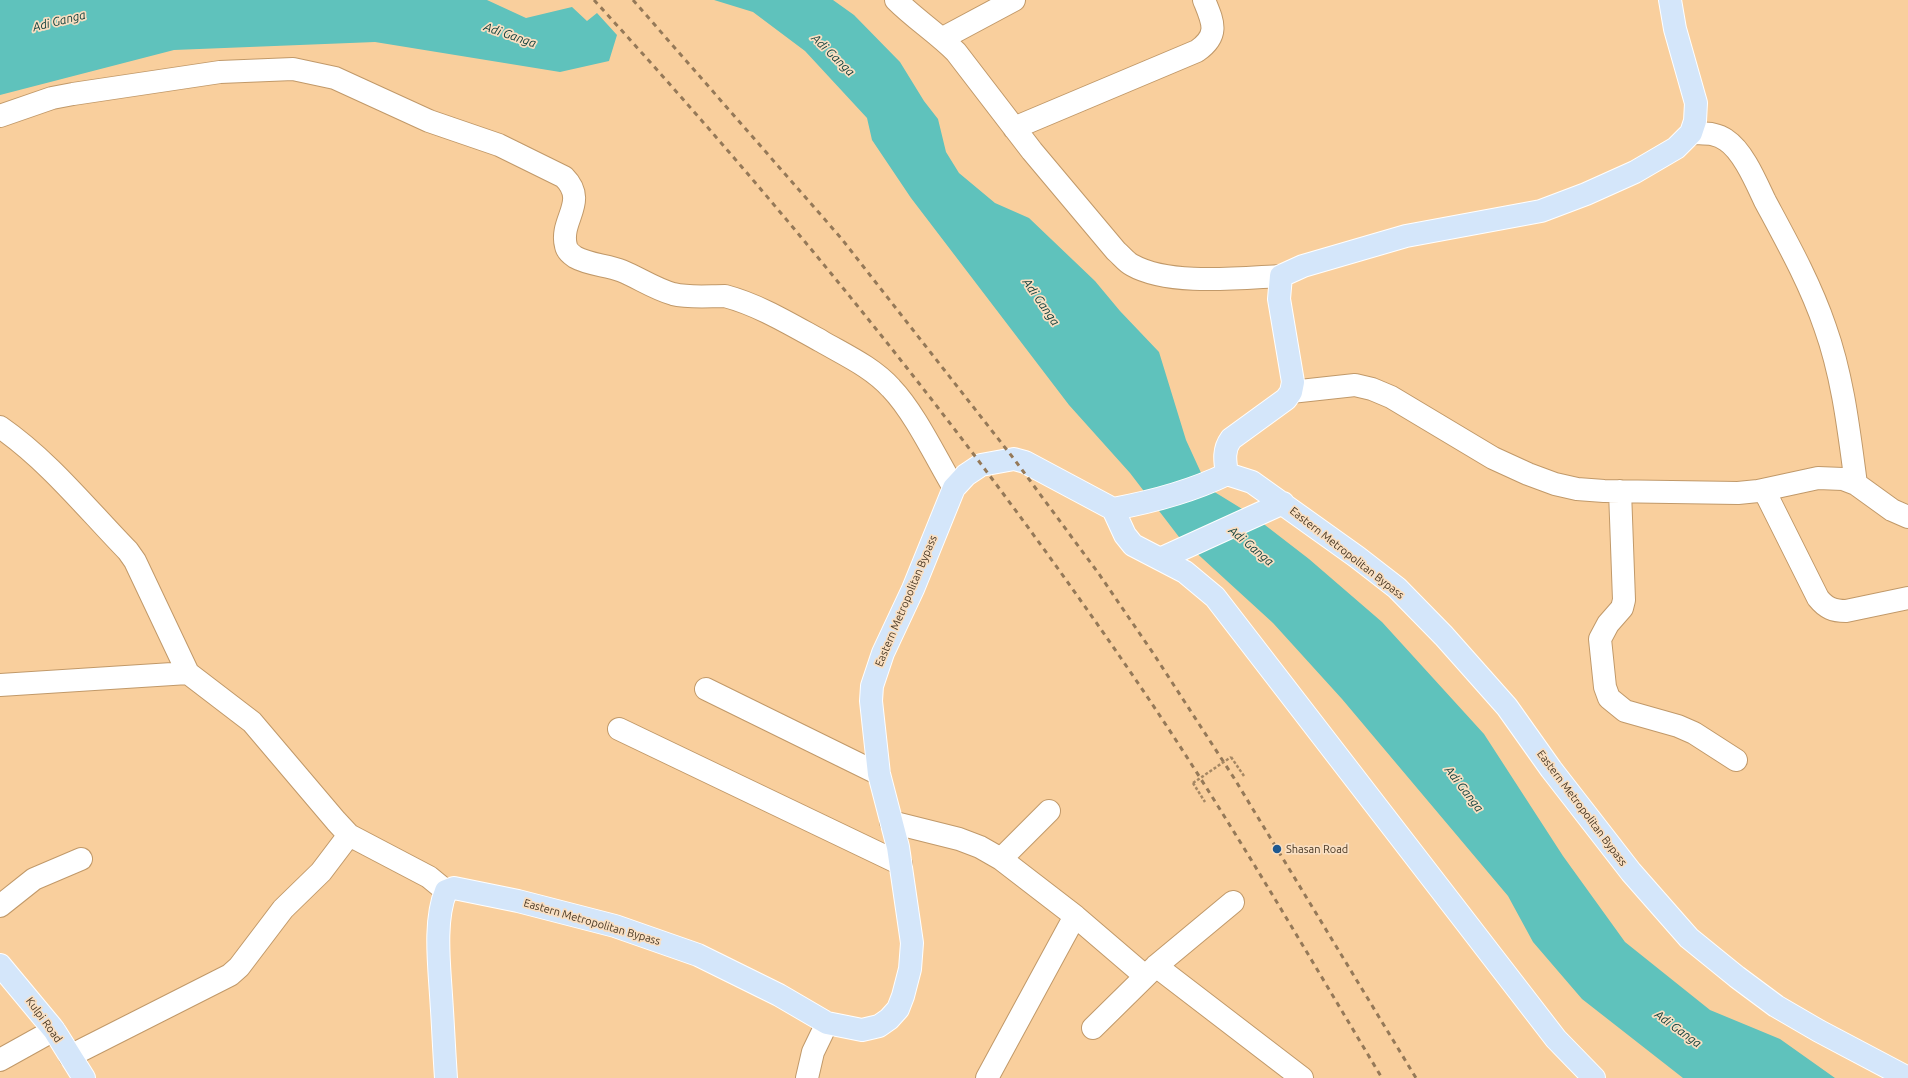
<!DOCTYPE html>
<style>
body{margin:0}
canvas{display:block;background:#f9cf9d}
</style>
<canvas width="1908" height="1078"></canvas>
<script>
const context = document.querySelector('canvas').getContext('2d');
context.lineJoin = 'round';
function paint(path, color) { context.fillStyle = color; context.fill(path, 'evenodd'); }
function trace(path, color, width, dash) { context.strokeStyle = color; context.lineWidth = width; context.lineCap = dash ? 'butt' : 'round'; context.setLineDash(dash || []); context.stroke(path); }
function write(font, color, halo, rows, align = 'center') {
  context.font = font + ' Ubuntu,sans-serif'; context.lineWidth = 3.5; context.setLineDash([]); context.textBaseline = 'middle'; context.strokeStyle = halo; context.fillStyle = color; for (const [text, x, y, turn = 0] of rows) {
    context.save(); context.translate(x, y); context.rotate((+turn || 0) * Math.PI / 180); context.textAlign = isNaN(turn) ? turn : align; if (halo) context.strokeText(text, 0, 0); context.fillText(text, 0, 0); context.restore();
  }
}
paint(new Path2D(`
 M0,0H487L526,18L572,7L587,21L597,13L617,35L609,61L560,72L375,42L174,50L0,95Z
 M714,0H833L854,15L900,62L924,101L938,119L946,152L959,173L995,203L1029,218L1095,281L1120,311L1159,352L1186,440L1208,488L1252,515L1309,559L1382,622L1484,734L1563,856L1625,942L1710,1010L1780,1039L1835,1078H1683L1582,999L1533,942L1508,896L1342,699L1273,623L1179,537L1130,473L1069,405L911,198L872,140L867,118L805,51L753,12Z`), '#5fc2bc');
const minor = new Path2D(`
 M896,0C915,19 937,33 956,52L1032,151L1116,251C1121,255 1126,262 1132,265C1169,286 1239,278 1281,276
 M943,38L1014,0
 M0,116L52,98L73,94L220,72L293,69L335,78L429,121L499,145L564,177C589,202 559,220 566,246C567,251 571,254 575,257C589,265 608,265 622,271C639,278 655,289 673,294C689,298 708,296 725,296C759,305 790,324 821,341C845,355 872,367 891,388C915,413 936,458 954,488
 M1014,128L1197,51C1220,35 1213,22 1204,0
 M1691,133C1704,134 1715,132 1726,140C1743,151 1756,182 1765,201C1787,242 1810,283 1825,327C1843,377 1849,432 1856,484
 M1291,392L1355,385L1372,389L1391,397L1493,458L1528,474L1555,484L1577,489L1604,491L1738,493L1758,491L1818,478L1843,479L1856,484L1892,510L1908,517
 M0,427C49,461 87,509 128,551L135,561L188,673L252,722L336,821L349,835L429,877L446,891
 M1764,490L1818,598C1826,608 1833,611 1846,611L1908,598
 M1620,491L1624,600L1622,608L1608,624L1600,639L1605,687L1609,698L1625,711L1678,726L1694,733L1736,760
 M0,685L188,673
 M706,689L879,774
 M619,729L901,864
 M891,822L959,839L980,847L1001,859L1075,916L1145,976
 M1001,859L1049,811
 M0,906L34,879L81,859
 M1156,966L1302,1078
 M1093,1028L1156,966L1233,902
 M70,1056L230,975L239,967L283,909L321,872L349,835
 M0,1060L54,1030
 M807,1078L813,1052L827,1023
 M987,1078L1075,916`);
const major = new Path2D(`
 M1227,474C1225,461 1223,450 1231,439L1286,399L1291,392L1293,382L1279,299L1281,276L1303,266L1406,236L1541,211L1586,194L1635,172L1676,148L1691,133L1695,121L1696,103L1675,29L1670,0
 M1113,509L1125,535L1133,545L1185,572L1215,597L1556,1039L1594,1078
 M1160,559L1283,503
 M0,965L54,1030L84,1078
 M446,1078C444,1050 443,1023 441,995C439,963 434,920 446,891L454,888L518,901L615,926L698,955L779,995L827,1023L862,1030L879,1026L889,1019L898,1009L903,996L910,969L912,943L898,847L879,774L871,701L872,686L883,653L913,589L954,488L966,475L981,465L1014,459L1025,462L1113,509C1151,502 1192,491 1227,474L1252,482L1357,557L1397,588L1444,636L1507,707L1551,769L1631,872L1689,938L1737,977L1776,1006L1819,1031L1908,1078`);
trace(minor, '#c19969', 24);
trace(major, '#fff', 24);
trace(new Path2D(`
 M1231,757L1244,776
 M1193,783L1205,802`), '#a58763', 2.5, [3, 2]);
trace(minor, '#fff', 22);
trace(major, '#d4e6fa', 22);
trace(new Path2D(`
 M594,0C786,210 966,432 1127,667C1218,799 1299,940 1382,1078
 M633,0L841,238L1014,459L1099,574L1153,653L1234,778L1416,1078`), '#957958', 3, [5, 5]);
trace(new Path2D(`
 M1193,783L1231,757`), '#a58763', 2.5, [3, 2]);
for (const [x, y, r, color] of [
 [1277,849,5,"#1f5990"]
]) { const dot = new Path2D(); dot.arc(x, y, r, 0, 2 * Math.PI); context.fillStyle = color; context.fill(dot); trace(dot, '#f9dfc2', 1.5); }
write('11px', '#473622', '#f9dfc2', [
 ["Eastern Metropolitan Bypass",1347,553,38],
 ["Eastern Metropolitan Bypass",906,601,-67],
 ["Eastern Metropolitan Bypass",1582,808,53],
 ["Eastern Metropolitan Bypass",592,922,16],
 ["Kulpi Road",44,1020,54]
]);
write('11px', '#473622', '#f9dfc2', [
 ["Shasan Road",1286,849]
], 'left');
write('italic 12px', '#11403d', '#f9dfc2', [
 ["Adi Ganga",59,21,-14],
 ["Adi Ganga",510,35,19],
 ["Adi Ganga",833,55,44],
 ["Adi Ganga",1041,302,55],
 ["Adi Ganga",1251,546,40],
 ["Adi Ganga",1464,789,52],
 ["Adi Ganga",1678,1029,36]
]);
</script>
